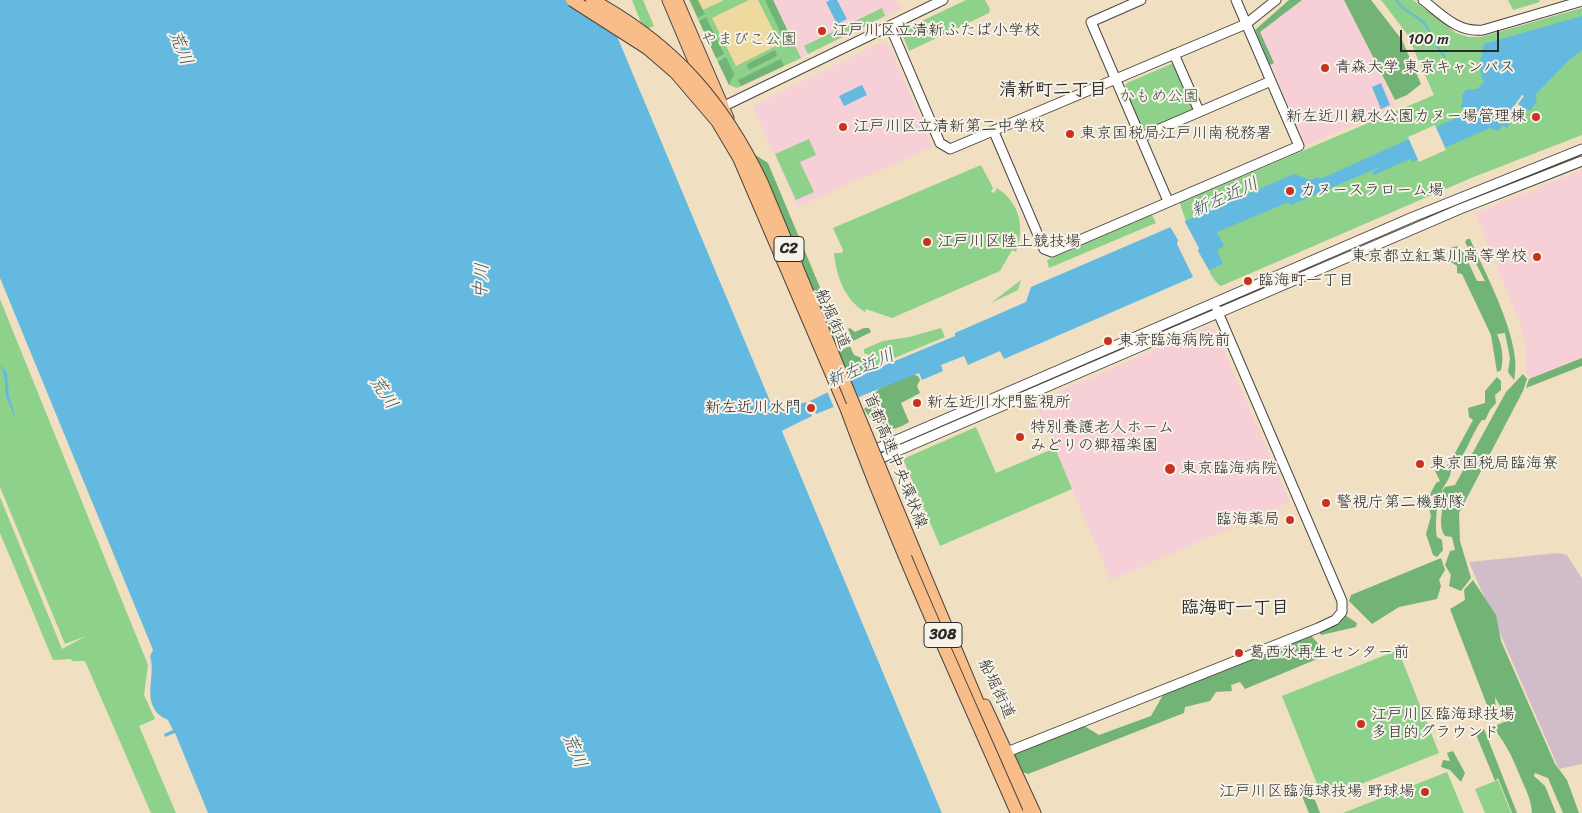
<!DOCTYPE html>
<meta charset="utf-8">
<style>
body{margin:0}
#map{position:relative;width:1582px;height:813px;overflow:hidden;background:#f1dfc1;font-family:Sriracha,sans-serif}
canvas{display:block}
.scale{position:absolute;left:1400px;top:30px;width:99px;height:22px;box-sizing:border-box;border:2px solid #2b2b2b;border-top:0;padding-left:6px;font-size:15px;line-height:18px;white-space:nowrap;color:#2b2b2b;-webkit-text-stroke:4px #f7f3e8;paint-order:stroke}
</style>
<div id="map">
<canvas width="1582" height="813"></canvas>
<div class="scale">100 m</div>
</div>
<script>
const context = document.querySelector('canvas').getContext('2d');
context.lineJoin = 'round';
function paint(path, color) { context.fillStyle = color; context.fill(path, 'evenodd'); }
function trace(path, color, width, dash) { context.strokeStyle = color; context.lineWidth = width; context.lineCap = dash ? 'butt' : 'round'; context.setLineDash(dash || []); context.stroke(path); }
function write(font, color, halo, rows, align = 'center') {
  context.font = font + ' Sriracha,"Klee One",sans-serif'; context.lineWidth = 4; context.setLineDash([]); context.textBaseline = 'middle'; context.strokeStyle = halo; context.fillStyle = color; for (const [text, x, y, turn = 0] of rows) {
    context.save(); context.translate(x, y); context.rotate((+turn || 0) * Math.PI / 180); context.textAlign = isNaN(turn) ? turn : align; if (halo) context.strokeText(text, 0, 0); context.fillText(text, 0, 0); context.restore();
  }
}
paint(new Path2D(`
 M773,0H896L901,9L801,58Z
 M1299,0H1346L1394,104L1393,109L1306,145L1257,32Z
 M882,42L889,45L933,147L797,207L753,106Z
 M1582,170V359L1531,379L1526,374V348L1520,323L1475,213Z
 M1208,327L1215,330L1290,502L1111,580L1035,402Z`), '#f6cfd7');
paint(new Path2D(`
 M1558,553L1567,555L1582,579V764L1559,769L1469,562Z`), '#d1bdc9');
paint(new Path2D(`
 M632,0H643L654,26L644,30Z
 M689,0H773L801,58L737,88L729,85Z
 M966,0H985L990,9L989,13L909,51L903,36L905,29Z
 M1381,0H1413L1456,33L1469,37H1481L1582,8V135L1471,178L1221,286C1209,281 1184,218 1180,203L1434,95L1407,34Z
 M1508,0H1539L1540,2L1513,10Z
 M882,8L885,16L808,54L804,46Z
 M1171,64L1176,66L1193,106L1192,111L1146,131L1142,128L1124,88L1127,83Z
 M809,139L816,155L800,162L814,192L796,200L775,154Z
 M981,165L993,188L991,192L994,193L997,188C1020,203 1025,227 1016,252L1012,250L1000,271L892,318L866,309L865,312C844,299 836,275 834,253H842L843,250L833,228Z
 M1152,215L1156,223L1049,268L1047,260Z
 M1021,280L1018,290L991,303Z
 M0,299L148,665L144,695L155,719L139,726L176,813H151L85,661H72L71,659L53,660L0,533V497L62,649L86,636L65,644L0,487Z
 M941,328L945,337L875,366L872,363L874,357L864,353V349L883,341L909,337Z
 M976,427L996,473L1055,448L1072,489L940,546L903,459Z
 M1398,650L1439,753L1323,799L1282,696Z
 M1447,772L1464,813H1343Z
 M1498,780L1511,813H1485L1475,789Z`), '#8dd18a');
paint(new Path2D(`
 M690,0H698L705,14L698,18Z
 M765,0H773L794,45L788,48Z
 M1289,0H1302L1260,32L1274,63L1270,65L1255,30Z
 M1344,0H1371L1402,40L1421,84L1407,95L1395,100Z
 M706,17L724,54L716,58L699,21Z
 M775,50L777,56L749,70L747,64Z
 M726,57L734,74L729,85L718,62Z
 M781,59L784,66L741,86L738,80Z
 M754,154L768,163L839,333L840,336L834,341Z
 M1467,239H1470C1485,273 1524,344 1514,380L1508,372L1510,358L1505,333L1497,334C1502,346 1504,357 1501,370L1497,372L1491,335L1462,274L1457,273V266L1451,262L1454,257L1450,248L1457,246L1464,253L1477,281H1485L1465,242Z
 M850,328L855,332L864,328H869L871,332L853,341L848,329Z
 M850,346L854,355L872,362L875,366L849,376L839,351Z
 M1582,358V366L1526,388L1529,379Z
 M912,374L918,376L920,380L917,386L920,393L901,403L909,422C887,436 877,428 864,409L871,402V397L879,389Z
 M1523,374L1527,379L1523,391L1459,513L1460,541L1471,578L1461,591L1449,586L1451,575L1445,565L1450,551L1455,550L1452,537L1445,536C1436,522 1446,510 1441,494C1436,504 1435,527 1437,537L1442,540L1443,550L1437,557L1433,555L1426,534L1431,516L1427,500L1436,483L1440,481L1435,471L1449,464L1473,420L1469,417L1468,408L1485,403V391L1497,377L1501,381V390L1495,395L1496,403L1490,410L1485,420H1482C1472,432 1463,463 1451,469C1451,479 1444,484 1441,493L1445,487L1455,485L1506,392Z
 M1441,558L1445,570L1439,580L1441,586L1437,599L1399,607L1372,624L1349,601L1351,595Z
 M1473,580L1496,615L1501,641L1555,764L1567,780L1579,813H1563L1548,778L1535,773L1534,776L1545,786L1556,813H1532C1531,797 1525,789 1520,776C1511,754 1507,746 1493,727L1508,720L1495,697L1496,711L1490,713L1450,609L1465,600L1464,590Z
 M1345,615L1357,623L1356,627L1321,635L1317,629Z
 M1307,631L1322,648V657L1245,689L1240,682L1231,685L1232,691L1216,692L1210,701L1185,707L1184,713L1028,774L1023,772L1014,754L1081,724L1099,735L1151,716L1163,695L1230,668Z
 M1484,729L1517,813H1512L1498,778L1495,781L1475,732Z
 M1453,751L1465,773L1461,782L1450,770L1441,767L1443,760L1450,761L1447,753Z
 M1305,787L1308,798L1315,800L1320,813H1309L1299,789Z`), '#72b376');
paint(new Path2D(`
 M698,0H724L703,10Z
 M749,0H758L780,44L736,66L712,18Z`), '#eeda9e');
paint(new Path2D(`
 M0,0H602L775,412L806,402L812,416L782,431L942,813H208L175,733L165,737L164,734L173,730L168,720C138,707 157,678 150,656L153,650L0,278Z
 M830,0H837L847,19L837,24L826,2Z
 M1582,16V50L1567,62L1535,95L1537,101L1530,111L1525,109L1516,123L1512,120L1507,128L1503,125L1499,131L1490,128L1412,162L1410,159L1374,175L1372,172L1382,166L1291,205L1289,202L1217,232L1224,246L1217,250L1223,264L1004,359L1000,351L968,365L964,356L941,365L943,371L922,380L919,373L816,414L810,401L871,371L955,336V333L1026,302L1031,287L1294,174L1311,180L1318,177L1320,179L1463,115L1466,112L1461,107L1463,98L1462,96L1466,90L1477,89L1484,82L1480,71L1482,63L1480,61L1484,44Z
 M1381,83L1390,105L1381,109L1372,87Z
 M862,85L867,95L844,106L839,96Z
 M0,364L7,373L9,396L17,422L6,397L4,374Z`), '#64b9e1');
paint(new Path2D(`
 M602,0H605L776,410L799,402L800,404L775,413Z
 M1522,95L1524,96L1518,104L1521,107L1518,111L1522,115L1512,112L1506,121L1504,120Z
 M1435,125L1446,150L1419,162L1408,137Z
 M1185,218V222L1199,248L1198,251L1210,272L1194,279L1177,244L1178,240L1169,225Z
 M850,379L860,401L835,410L827,391Z
 M806,419L807,421L785,432L945,813H942L782,431Z`), '#f1dfc1');
trace(new Path2D(`
 M1396,0C1404,13 1415,13 1424,23C1432,34 1435,46 1445,57`), '#64b9e1', 2);
const minor = new Path2D(`
 M1141,0L1091,22L1168,201
 M1423,0C1442,15 1458,33 1483,30L1582,1
 M890,26L940,143L950,149L1246,24L1276,0
 M1174,54L1199,111
 M718,109L943,0
 M994,132L1044,249L1052,252L1299,146L1236,0
 M1141,137L1271,81
 M871,454L876,449L1413,217L1582,149
 M873,458L880,459L888,455L1460,209L1582,161
 M1007,752L1318,628L1335,620L1342,612V601L1217,310`);
const major = new Path2D(`
 M668,0L706,90
 M677,0L728,118
 M985,705L1035,813`);
const highway = new Path2D(`
 M835,382L847,410
 M914,550L1024,813`);
trace(minor, '#494642', 11);
trace(major, '#494642', 13);
trace(highway, '#494642', 14);
trace(minor, '#fff', 9);
trace(major, '#f8bd88', 11);
trace(highway, '#f8bd88', 12);
const highwayBridge = new Path2D(`
 M572,0L647,48L676,73L717,121L739,158L835,382
 M592,0C673,44 723,101 762,183L914,550
 M847,410C897,547 959,680 1017,813`);
trace(highwayBridge, '#494642', 14, []);
trace(highwayBridge, '#f8bd88', 12);
for (const [x, y, r, color] of [
 [822,31,5,"#c8321e"],
 [1325,68,5,"#c8321e"],
 [1536,117,5,"#c8321e"],
 [843,127,5,"#c8321e"],
 [1070,134,5,"#c8321e"],
 [1290,191,5,"#c8321e"],
 [927,242,5,"#c8321e"],
 [1537,257,5,"#c8321e"],
 [1248,281,5,"#c8321e"],
 [1108,341,5,"#c8321e"],
 [917,403,5,"#c8321e"],
 [811,408,5,"#c8321e"],
 [1020,437,5,"#c8321e"],
 [1420,464,5,"#c8321e"],
 [1170,469,6,"#c8321e"],
 [1326,503,5,"#c8321e"],
 [1290,520,5,"#c8321e"],
 [1239,653,5,"#c8321e"],
 [1361,724,5,"#c8321e"],
 [1425,792,5,"#c8321e"]
]) { const dot = new Path2D(); dot.arc(x, y, r, 0, 2 * Math.PI); context.fillStyle = color; context.fill(dot); trace(dot, '#f7f3e8', 2); }
for (const [x, y, w] of [
 [789,249,30],
 [943,635,38]
]) { const box = new Path2D(); box.roundRect(x - w / 2, y - 12.5, w, 25, 4); context.fillStyle = '#f7f3e8'; context.fill(box); trace(box, '#2b2b2b', 1); }
write('bold 15px', '#2b2b2b', null, [
 ["C2",789,249],
 ["308",943,635]
]);
write('16px', '#2b2b2b', '#f7f3e8', [
 ["江戸川区立清新ふたば小学校",832,31],
 ["青森大学 東京キャンパス",1335,68],
 ["新左近川親水公園カヌー場管理棟",1526,117,"right"],
 ["江戸川区立清新第二中学校",853,127],
 ["東京国税局江戸川南税務署",1080,134],
 ["カヌースラローム場",1300,191],
 ["江戸川区陸上競技場",937,242],
 ["東京都立紅葉川高等学校",1527,257,"right"],
 ["臨海町一丁目",1258,281],
 ["東京臨海病院前",1118,341],
 ["新左近川水門監視所",927,403],
 ["新左近川水門",801,408,"right"],
 ["特別養護老人ホーム",1030,428],
 ["みどりの郷福楽園",1030,446],
 ["東京国税局臨海寮",1430,464],
 ["東京臨海病院",1181,469],
 ["警視庁第二機動隊",1336,503],
 ["臨海薬局",1280,520,"right"],
 ["葛西水再生センター前",1249,653],
 ["江戸川区臨海球技場",1371,715],
 ["多目的グラウンド",1371,733],
 ["江戸川区臨海球技場 野球場",1415,792,"right"]
], 'left');
write('16px', '#445443', '#f7f3e8', [
 ["やまびこ公園",749,40],
 ["かもめ公園",1159,97]
]);
write('16px', '#2b2b2b', '#f7f3e8', [
 ["船堀街道",832,319,66],
 ["首都高速中央環状線",895,461,68],
 ["船堀街道",996,689,65]
]);
write('italic 18px', '#3c5662', '#f7f3e8', [
 ["荒川",180,48,68],
 ["新左近川",1225,198,-24],
 ["中川",482,281,-86],
 ["新左近川",861,369,-23],
 ["荒川",383,393,56],
 ["荒川",574,751,67]
]);
write('bold 18px', '#2b2b2b', '#f7f3e8', [
 ["清新町二丁目",1053,90],
 ["臨海町一丁目",1235,608]
]);
</script>
